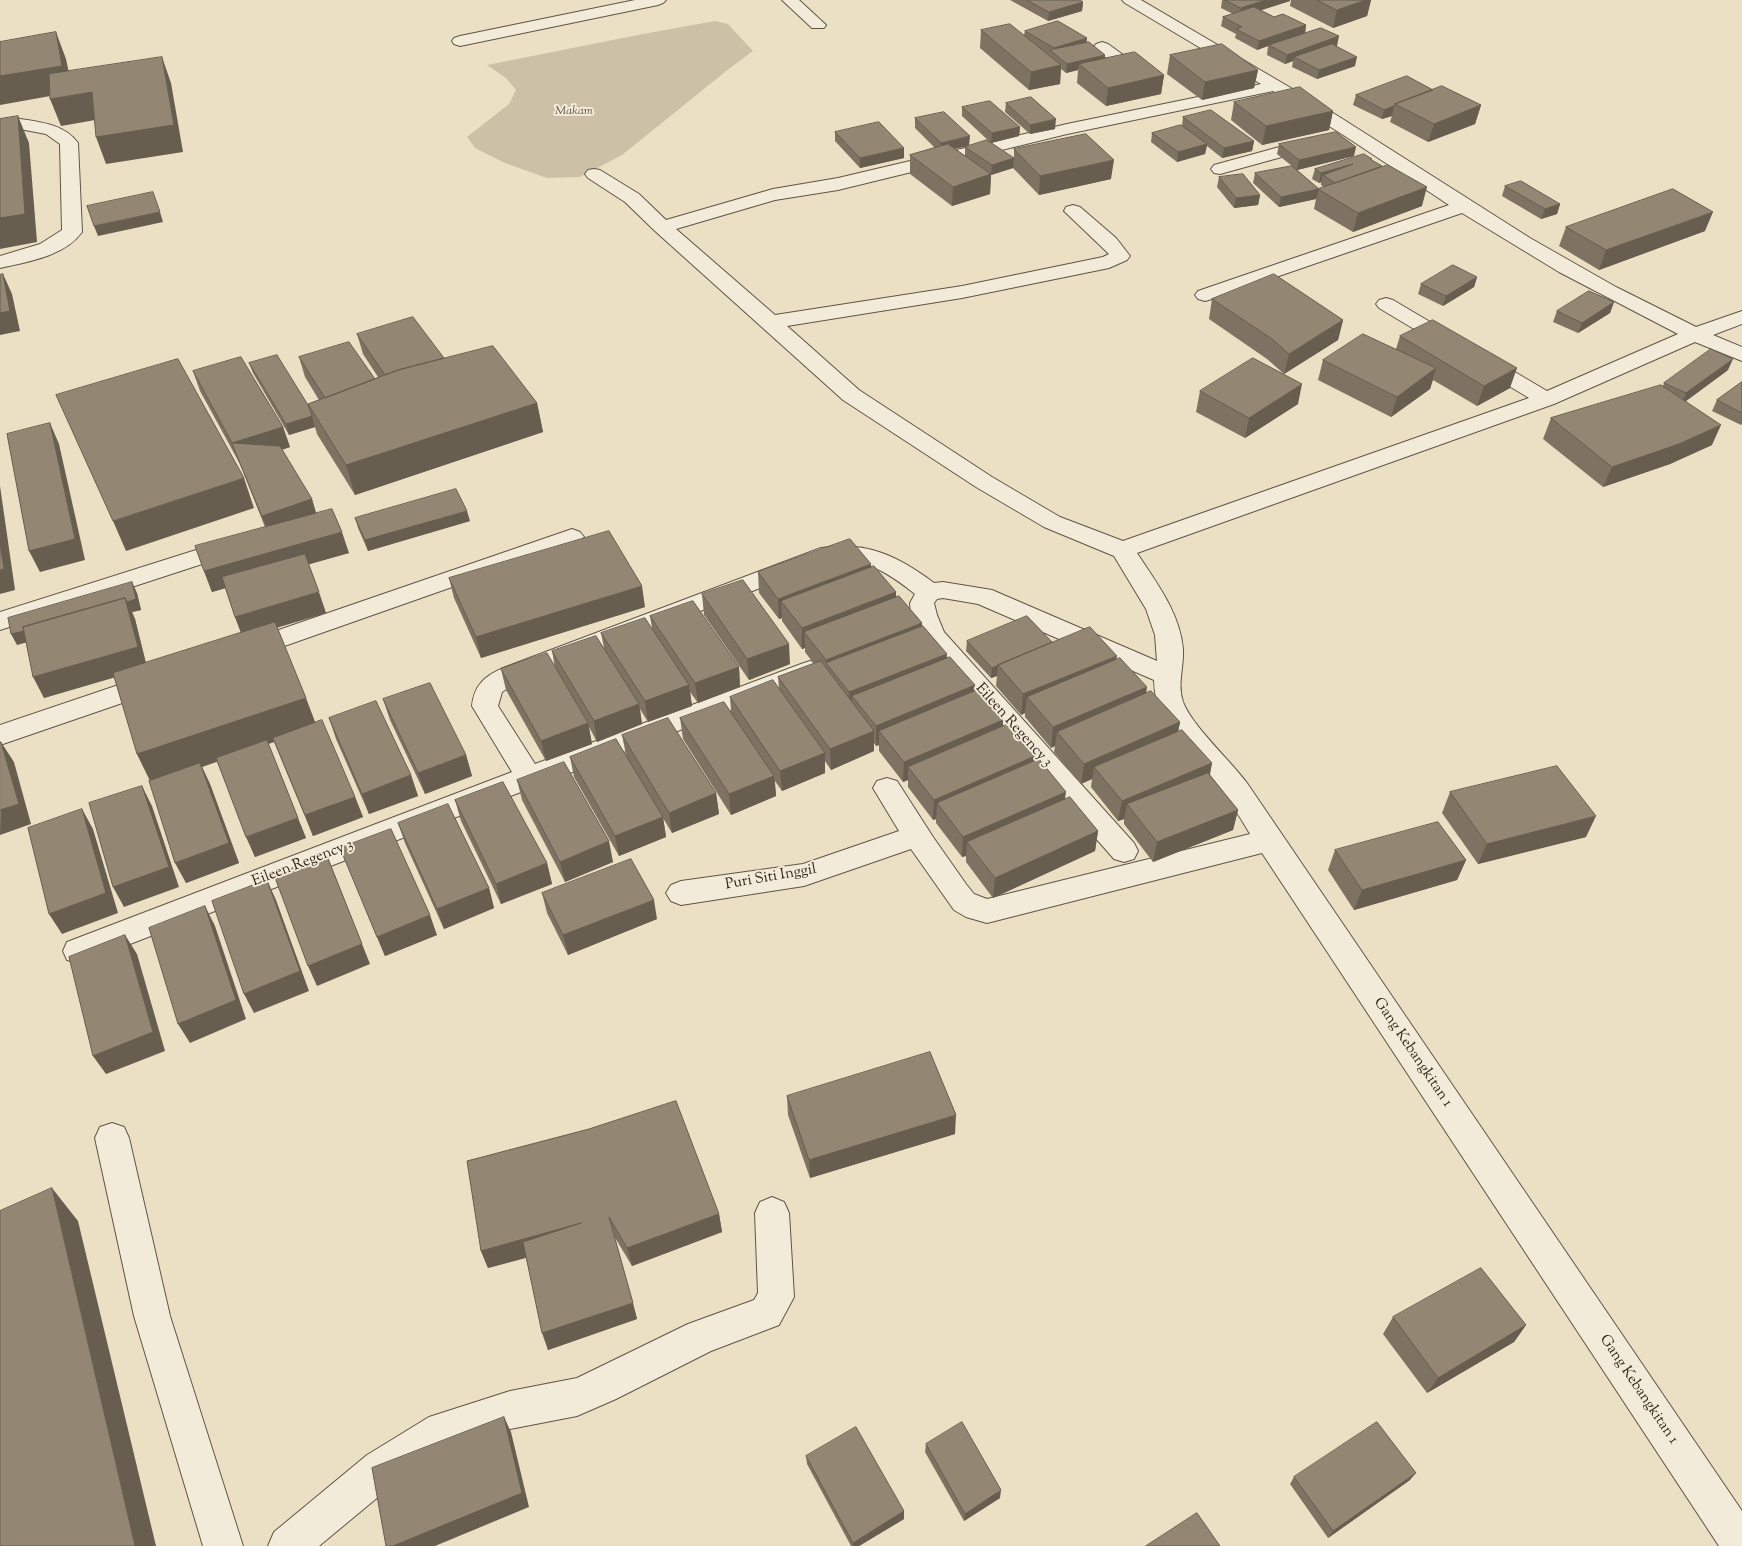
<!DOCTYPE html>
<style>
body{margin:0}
canvas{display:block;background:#ece0c4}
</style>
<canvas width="1742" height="1546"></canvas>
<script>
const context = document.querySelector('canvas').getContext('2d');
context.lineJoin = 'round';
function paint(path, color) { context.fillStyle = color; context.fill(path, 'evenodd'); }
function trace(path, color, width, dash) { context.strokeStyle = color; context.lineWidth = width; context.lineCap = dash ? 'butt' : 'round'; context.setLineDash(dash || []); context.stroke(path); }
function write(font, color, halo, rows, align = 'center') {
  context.font = font + ' "Sorts Mill Goudy",serif'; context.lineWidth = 4; context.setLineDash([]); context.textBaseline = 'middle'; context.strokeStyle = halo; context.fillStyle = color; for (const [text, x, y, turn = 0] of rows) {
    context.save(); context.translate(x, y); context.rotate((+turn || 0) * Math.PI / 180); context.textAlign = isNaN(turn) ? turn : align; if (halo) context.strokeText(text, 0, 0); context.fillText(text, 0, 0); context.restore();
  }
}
paint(new Path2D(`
 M715,21L728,24L753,51L730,68L622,155L580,177L547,178L505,163L475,148L467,137L509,104L516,90L506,78L487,65L643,34Z`), '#ccc0a7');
const minor = new Path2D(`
 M635,0H666L663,3L658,5L460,46L454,44L452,41L454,38L460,36Z
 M782,0H799L826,25L824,28H812Z
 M1122,0H1141L1330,111L1530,238L1616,287L1696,327L1742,311V324L1713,335L1742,347V361L1695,342L1554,404L1137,553C1156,582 1180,613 1183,649C1184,667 1177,684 1183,702C1193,727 1229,759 1247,783L1742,1511V1546H1719L1262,853L987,923L966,917L954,910L911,849L804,886L681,905L671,901L666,893L671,885L681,881L803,864L899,831L873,788L877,781L887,778L897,781L933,837L966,884L974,894L987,899L1250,834C1239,815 1227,797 1214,780C1191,750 1154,722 1154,680L978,604L943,598L937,599L934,603L937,615L944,632L1134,843L1138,851L1134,859L1124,862L1114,859L924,642L911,615L910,603L915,594C886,571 863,556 825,563L521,680L502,692L498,706L535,764L801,664L810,661L819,664L823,670L819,676L89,960L78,963L67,960L63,951L67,942L512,772L472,706C474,685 485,676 503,668L821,548C867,541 898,556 934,583L943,582L992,590L1157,661L1155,635L1146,609L1114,556L1044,527L976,487L843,400L655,231L625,202L588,178L585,174L588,170L594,169L600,170L639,194L666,220L773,189L838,178L1067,124L1261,84L1125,3ZM1273,91L1345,136L1449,205L1198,291L1195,295L1198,299L1205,301L1212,299L1462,213L1559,272L1678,334L1547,391L1393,300L1386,298L1379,300L1376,304L1379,308L1529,398L1123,541L1060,517L992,477L859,390L787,326L962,298L1109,268L1127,260L1130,256L1116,238L1080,207L1073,205L1066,207L1064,211L1109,254L1103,257L962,286L775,315L676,229L775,200L838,190L1067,134Z
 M1102,42L1108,44L1151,75L1153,79L1151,83H1139L1096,50L1094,47L1096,44Z
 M15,118C37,122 64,123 78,143L82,232C65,256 27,262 0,268V256L40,244L62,230L60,144L46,134L9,127L6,123L9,119Z
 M1312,138L1318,139L1321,143L1318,147L1220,174L1214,173L1211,169L1214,165Z
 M572,529L580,532L584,537L580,542L256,656L247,659L238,656L234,650L238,644Z
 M234,538L242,541L246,546L242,551L0,630V612Z
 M154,673L163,675L167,682L163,689L0,745V725Z
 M112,1123L124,1127L129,1138L170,1316L243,1546H203L134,1316L95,1138L100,1127Z
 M772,1197L784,1202L789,1213L794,1297L779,1325L711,1351L616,1399L577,1416L510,1429L451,1446L395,1483L319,1546H268L274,1532L367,1455L429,1417L510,1391L577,1378L688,1324L754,1300L758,1293L755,1213L760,1202Z`);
trace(minor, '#605446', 2);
paint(minor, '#f3ebd9');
paint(new Path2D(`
 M1010,0H1080L1083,2L1082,11L1048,21Z
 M1222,0H1290V1L1261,10L1274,17L1306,25L1305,33L1337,46H1336L1355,66L1317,79L1292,67L1293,61L1285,64L1267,55L1268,46L1257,50L1235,38L1236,34L1221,26L1223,17L1233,14L1221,8Z
 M1291,0H1371L1367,16L1333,28L1290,6Z
 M981,30L1024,35L1025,31L1087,42L1105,55V59L1164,75L1161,94L1106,106L1077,83L1078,70L1066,73L1061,69L1060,84L1029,90L980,48Z
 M1170,55L1258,70L1254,88L1202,100L1167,74Z
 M1433,90L1481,105L1475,124L1428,142L1390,122L1392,116L1382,119L1353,105L1356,95Z
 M1234,102L1333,111L1329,130L1262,145L1231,120Z
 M1006,103L1055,129L1030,134L1005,112Z
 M962,107L1020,127L1019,136L991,143L962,116Z
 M1183,117L1254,141L1252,151L1222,158L1207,146L1205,154L1177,162L1151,142L1152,133L1182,126Z
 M915,118L965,156V147L1014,158V149L1111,179L1039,195L1013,168L991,175L990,194L952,206L910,174V155L935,148L915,128Z
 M835,132L904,148V158L860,168L835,141Z
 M1279,144L1354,156L1297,170L1319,189L1324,187L1321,185V182L1319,183L1312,179L1315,169L1371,160L1422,206L1353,232L1314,209L1316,199L1279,207L1253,183L1255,173L1292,166L1277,154Z
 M1219,177L1260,195L1258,205L1234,208L1217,187Z
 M1505,186L1560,204L1557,214L1541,219L1502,196Z
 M1566,227L1705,231L1599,270L1559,246Z
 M1477,277L1474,287L1443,306L1418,294L1421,284Z
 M1212,299L1343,320L1338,340L1284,374L1267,359L1209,319Z
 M1614,302L1610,313L1578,333L1553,322L1557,311Z
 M357,334L444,358L537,403L543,432L355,495L317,434L315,427L289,435L253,373L249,363L308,405L319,400L305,377L299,357L375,379L378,377L363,354Z
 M1400,336L1510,388L1477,406L1433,380L1430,389L1391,417L1318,380L1323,360L1396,349Z
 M1728,370L1686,401L1712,445L1670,464L1603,487L1543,439L1551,418L1663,386L1664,383Z
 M193,371L283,427L290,447L282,450L312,499L316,513L349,553L308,564L326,613L277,627L315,723L355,797L363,817L313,836L274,742L268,744L306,838L255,857L217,761L202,767L210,784L239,863L186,883L150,781L137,754L114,677L44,698L26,642L17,645L137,593L141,610L132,612L135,619L146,663L241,633L235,617L225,588L212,592L204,571L265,527L240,464L200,391Z
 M1742,382V424L1741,425L1712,411L1717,400Z
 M1200,391L1298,404L1245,438L1196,412Z
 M355,518L470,521L368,551L358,528Z
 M871,567L896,592V597L922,623V627L974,691L1003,720V727L1035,756L1034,761L1065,799L1098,831L1095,851L993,898L966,862V856L962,857L936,823V819L933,820L908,787V780L903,782L879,751V745L876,746L874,743V751L831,770L825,761V773L782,791L775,781L776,796L731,815L683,739L680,718L731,711L730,697L779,689L778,677L814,664L805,652V648L802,649L782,621V618L779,619L759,593L758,572Z
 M449,578L645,607L481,658L454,598Z
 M702,594L790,664L749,680L704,615Z
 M650,616L739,667L740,687L698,703L690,692L692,706L648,722L640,709L642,724L597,742L589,727L592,744L546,761L506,690L501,669L555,668L552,651L604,648L601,633L652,628Z
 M967,641L1052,642L1116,660L1146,693L1180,722L1178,732L1212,763L1210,775L1238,810L1233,830L1153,862L1124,824V819L1118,821L1091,787L1092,779L1081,784L1054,752L1055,746L1051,748L1025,717V713L1021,715L996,686L997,676L991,678L966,651Z
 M383,699L466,755L472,776L425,794L390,720Z
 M329,718L411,775L418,796L369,814L336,739Z
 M622,735L716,793L719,814L672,833L663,818L666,837L619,856L574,777L570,757L626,755Z
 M517,780L613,862L565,882L522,800Z
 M1450,792L1586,837L1478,864L1442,813Z
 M455,800L547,863L552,884L501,904L461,821Z
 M398,823L489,888L494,908L444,929L405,843Z
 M340,848L437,935L385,956Z
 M1335,850L1466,860L1457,880L1354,910L1328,870Z
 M542,893L657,919L568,955L547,913Z
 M787,1096L955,1134L810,1178L788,1115Z
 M589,1129L719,1214L722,1232L632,1266L614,1236L637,1319L548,1350L526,1258L488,1268L481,1251Z
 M1393,1317L1526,1325L1514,1342L1427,1393L1383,1334Z
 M926,1444L1000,1498L964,1521L925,1452Z
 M806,1456L904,1511V1519L859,1546H851L807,1464Z
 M1294,1477L1410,1480L1328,1538L1290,1484Z`), '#7e7363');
paint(new Path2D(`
 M1266,0H1290V1L1240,17L1241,8Z
 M1366,0H1371L1367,16L1333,28L1337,10Z
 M1083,2L1082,11L1048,21L1049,12Z
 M1306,25L1305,34L1269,45L1268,46L1257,50L1259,41Z
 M56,32L66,59L73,92L0,105V76Z
 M1339,36L1337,46L1298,59L1294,57L1293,61L1285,64L1287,55Z
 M1087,38L1086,47L1054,53V48Z
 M1105,55L1104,64H1079L1078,70L1066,73L1067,64Z
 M162,57L171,83L183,152L106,164L96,137Z
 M1357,57L1355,66L1317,79L1319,70Z
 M1061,65L1060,84L1029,90L1031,72Z
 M1258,70L1254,88L1202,100L1205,82Z
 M1164,75L1161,94L1106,106L1108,88Z
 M92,92L101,119L61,126L50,99Z
 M1481,105L1475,124L1428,142L1434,124Z
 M1394,106L1392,116L1382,119L1384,110Z
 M1333,111L1329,130L1262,145L1266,126Z
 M18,116L29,143L37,242L0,249V218Z
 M1056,119L1055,129L1030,134V125Z
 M1020,127L1019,136L991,143L992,133Z
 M970,136L969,146L940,152L941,143Z
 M1254,141L1252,151L1222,158L1224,148Z
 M1207,144L1205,154L1177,162L1178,152Z
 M1356,147L1354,156L1297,170L1299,160Z
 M904,148V158L860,168V158Z
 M1014,158L1013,168L991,175L992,165Z
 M1114,160L1111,179L1039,195L1040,176Z
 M1353,164L1323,175L1321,182L1319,183L1321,173Z
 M991,174L990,194L952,206L953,187Z
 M1427,187L1422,206L1353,232L1358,213Z
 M1319,189L1316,199L1279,207L1281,197Z
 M1260,195L1258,205L1234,208L1236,198Z
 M1560,204L1557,214L1541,219L1545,209Z
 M160,212L163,222L98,236L94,226Z
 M1713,212L1705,231L1599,270L1606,250Z
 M3,274L12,294L20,331L0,335V313Z
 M1477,277L1474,287L1443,306L1446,296Z
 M1614,302L1610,313L1578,333L1582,323Z
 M1343,320L1338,340L1284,374L1289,354Z
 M1733,359L1728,370L1682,404L1686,393Z
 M1436,368L1430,389L1391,417L1397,397Z
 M1517,368L1510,388L1477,406L1484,386Z
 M1302,384L1298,404L1245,438L1249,418Z
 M537,403L543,432L355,495L346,465Z
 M312,416L315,427L289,435L286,424Z
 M50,423L59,444L85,560L40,572L29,551Z
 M1721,425L1712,445L1670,464L1603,487L1612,467Z
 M283,427L290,447L240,463L232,443Z
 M244,478L254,508L126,551L113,521Z
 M0,486L15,590L0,594Z
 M312,499L318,520L269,536L262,516Z
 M467,511L470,521L368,551L365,540Z
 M342,532L349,553L212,592L204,571Z
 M871,564V585L781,601L782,618L779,619L778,599Z
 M132,582L137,593L141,610L132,612L135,619L147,668L44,698L33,677L129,613L17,645L11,634Z
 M642,586L645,607L481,658L476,637Z
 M319,592L326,613L243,638L235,617Z
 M896,592V613L804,632L805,648L802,649V628Z
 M922,623L921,644L826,663V681V660Z
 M789,644L790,664L749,680L747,659Z
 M947,654L946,675L852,696V712L850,713L849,692Z
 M1117,656L1113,676L1027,697L1025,713L1021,715L1023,694Z
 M998,665L997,676L991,678L992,668Z
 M739,667L740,687L698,703L695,683Z
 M689,685L692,706L648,722L645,701Z
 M975,685L973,706L879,731V745L876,746V726Z
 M1147,687L1144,708L1057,732L1055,746L1051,748L1053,727Z
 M306,698L317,727L268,744L306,838L255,857L246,837L268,744L202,767L210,784L239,863L186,883L175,863L152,784L137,754Z
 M639,704L642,724L597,742L594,721Z
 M1003,720L1002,741L908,767V780L903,782L904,762Z
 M1180,722L1176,742L1094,767L1092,779L1081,784L1084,764Z
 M588,723L592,744L546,761L541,741Z
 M874,731V751L831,770L830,749Z
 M1,742L14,762L31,824L0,835Z
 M825,753V773L782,791L780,771Z
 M466,755L472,776L425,794L418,773Z
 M1035,756L1032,777L937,803L936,819L933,820L934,800Z
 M1212,763L1207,784L1127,804L1124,819L1118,821L1122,801Z
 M411,775L418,796L369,814L362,794Z
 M774,776L776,796L731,815L729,794Z
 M142,786L152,806L179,887L124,907L113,887Z
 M1066,792L1063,812L967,842L966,856L962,857L963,837Z
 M716,793L719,814L672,833L669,813Z
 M355,797L363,817L313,836L305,815Z
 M82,809L93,829L118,913L62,934L49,914Z
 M1238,810L1233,830L1153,862L1157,842Z
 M1596,816L1586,837L1478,864L1487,844Z
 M663,817L666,837L619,856L615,836Z
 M1098,831L1095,851L993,898L995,878Z
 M609,841L613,862L565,882L560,862Z
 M327,856L370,964L317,986L308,966Z
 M1466,860L1457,880L1354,910L1362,890Z
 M547,863L552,884L501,904L496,884Z
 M267,880L276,900L309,991L254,1013L244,994Z
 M489,888L494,908L444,929L437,909Z
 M654,900L657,919L568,955L563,935Z
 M205,906L215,926L246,1019L190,1043L178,1024Z
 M430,915L437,935L385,956L377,937Z
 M125,935L137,954L165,1051L106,1074L93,1056Z
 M956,1115L955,1134L810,1178L809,1160Z
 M52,1188L78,1221L156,1546H135Z
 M719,1214L722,1232L632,1266L627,1248Z
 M581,1223L586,1241L488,1268L481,1251Z
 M633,1303L637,1319L548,1350L542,1333Z
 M1526,1325L1514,1342L1427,1393L1438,1378Z
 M504,1417L511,1432L529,1507L435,1546H393Z
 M1416,1473L1410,1480L1328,1538L1333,1531Z
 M1001,1490L1000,1498L964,1521L965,1514Z
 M904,1511V1519L859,1546H853V1543Z`), '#675e50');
const building = new Path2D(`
 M1027,0H1080L1083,2L1049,12Z
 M1225,0H1266L1241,8Z
 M1317,0H1366L1337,10Z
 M1254,7L1274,17L1283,14L1306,25L1259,41L1236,29L1242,27L1223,17Z
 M1058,21L1087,38L1054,48L1025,31Z
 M1010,24L1061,65L1031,72L981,30Z
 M1321,28L1339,36L1287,55L1269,45Z
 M56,32L62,66L0,76V42Z
 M1089,42L1105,55L1067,64L1050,50Z
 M1222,44L1258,70L1205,82L1170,55Z
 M1332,44L1357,57L1319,70L1294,57Z
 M1135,52L1164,75L1108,88L1079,64Z
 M162,57L174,125L96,137L92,92L50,99L49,74Z
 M1407,76L1433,90L1395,104L1394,106L1384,110L1356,95Z
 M1442,86L1481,105L1434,124L1395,104Z
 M1300,87L1333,111L1266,126L1234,102Z
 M1031,97L1056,119L1030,125L1006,103Z
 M990,101L1020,127L992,133L962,107Z
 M1211,110L1254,141L1224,148L1183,117Z
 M944,112L970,136L941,143L915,118Z
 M18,116L25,214L0,218V119Z
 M879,122L904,148L860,158L835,132Z
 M1181,125L1207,144L1178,152L1152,133Z
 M1336,132L1356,147L1299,160L1279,144Z
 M1086,134L1114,160L1040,176L1014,149Z
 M987,140L1014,158L992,165L965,147Z
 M948,144L991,174L953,187L910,155Z
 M1364,154L1372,159H1370L1382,166L1335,183L1323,175L1353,164L1321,173L1315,169Z
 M1388,165L1427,187L1358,213L1318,189Z
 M1292,166L1319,189L1281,197L1255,173Z
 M1243,174L1260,195L1236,198L1219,177Z
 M1521,181L1560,204L1545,209L1505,186Z
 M1673,189L1713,212L1606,250L1566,227Z
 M153,192L160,212L94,226L87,206Z
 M1453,265L1477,277L1446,296L1421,284Z
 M3,274L10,311L0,313V275Z
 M1274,274L1343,320L1289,354L1272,339L1212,299Z
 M1589,291L1614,302L1582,323L1557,311Z
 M413,317L444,358L398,370L385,375L357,334Z
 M1433,320L1517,368L1484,386L1400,336Z
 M1363,334L1436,368L1397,397L1323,360Z
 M349,342L375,379L325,398L299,357Z
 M493,346L537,403L346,465L308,404L398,370Z
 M1711,349L1733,359L1686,393L1664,383Z
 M277,355L308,405L312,416L286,424L249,363Z
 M241,357L283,427L232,443L193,371Z
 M1253,358L1302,384L1249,418L1200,391Z
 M178,359L244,478L113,521L56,395Z
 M1742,382V413L1717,400Z
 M1661,385L1721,425L1679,444L1612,467L1551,418Z
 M50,423L75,539L29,551L7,434Z
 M232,443L280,446L312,499L262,516Z
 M456,489L467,511L365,540L355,518Z
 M332,509L342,532L204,571L195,546Z
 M609,531L642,586L476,637L449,578Z
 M850,539L871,564L778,599L758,572Z
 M0,542L4,569L0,570Z
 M305,554L319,592L235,617L222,577Z
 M874,566L896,592L802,628L781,601Z
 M743,580L789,644L747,659L702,594Z
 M132,582L136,599L127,602L125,598L23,627L24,631L11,634L8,618Z
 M899,596L922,623L826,660L804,632Z
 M125,598L138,647L33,677L23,627Z
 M693,601L739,667L695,683L650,616Z
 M1027,616L1052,642L992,668L967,641Z
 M645,618L689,685L645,701L601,633Z
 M275,622L306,698L137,754L113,673Z
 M923,626L947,654L849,692L826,663Z
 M1090,627L1117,656L1023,694L998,665Z
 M596,636L639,704L594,721L552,651Z
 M547,653L588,723L541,741L501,669Z
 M950,657L975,685L876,726L852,696Z
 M1120,658L1147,687L1053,727L1027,697Z
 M821,661L874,731L830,749L778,677Z
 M773,680L825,753L780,771L730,697Z
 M430,683L466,755L418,773L383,699Z
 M977,690L1003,720L904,762L879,731Z
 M1151,691L1180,722L1084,764L1057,732Z
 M376,701L411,775L362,794L329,718Z
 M724,702L774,776L729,794L680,718Z
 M668,718L716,793L669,813L622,735Z
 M322,720L355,797L305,815L273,738Z
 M1008,724L1035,756L934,800L908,767Z
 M1182,730L1212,763L1122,801L1094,767Z
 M616,739L663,817L615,836L570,757Z
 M267,740L298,818L246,837L216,758Z
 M0,742H1L19,804L0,810Z
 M1039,759L1066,792L963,837L937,803Z
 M564,762L609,841L560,862L517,780Z
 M200,763L229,843L175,863L149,781Z
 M1557,766L1596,816L1487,844L1450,792Z
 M1208,773L1238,810L1157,842L1127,804Z
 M503,782L547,863L496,884L455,800Z
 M142,786L169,867L113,887L89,803Z
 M1070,797L1098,831L995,878L967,842Z
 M448,804L489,888L437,909L398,823Z
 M82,809L106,893L49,914L28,828Z
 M1438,822L1466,860L1362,890L1335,850Z
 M391,829L430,915L377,937L340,848Z
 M327,856L362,944L308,966L274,875Z
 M631,859L654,900L563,935L542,893Z
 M267,880L300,971L244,994L212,901Z
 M205,906L236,1000L178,1024L149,928Z
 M125,935L153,1032L93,1056L69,957Z
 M930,1052L956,1115L809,1160L787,1096Z
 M676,1101L719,1214L627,1248L609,1217L633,1303L542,1333L523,1242L581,1223L481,1251L467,1161L589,1129Z
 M52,1188L135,1546H0V1211Z
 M1481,1268L1526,1325L1438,1378L1393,1317Z
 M504,1417L522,1493L393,1546H386L372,1468Z
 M962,1422L1001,1490L965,1514L926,1444Z
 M1377,1422L1416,1473L1333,1531L1294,1477Z
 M856,1427L904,1511L853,1543L806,1456Z
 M1197,1513L1220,1546H1146Z`);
paint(building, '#938673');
trace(building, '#675e50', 1);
write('italic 12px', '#584c3f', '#f3ebd9', [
 ["Makam",574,112]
]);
write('15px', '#32251c', '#f3ebd9', [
 ["Eileen Regency 3",1013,726,48],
 ["Eileen Regency 3",303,864,-21],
 ["Puri Siti Inggil",771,878,-10],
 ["Gang Kebangkitan 1",1412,1053,56],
 ["Gang Kebangkitan 1",1638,1390,56]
]);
</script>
